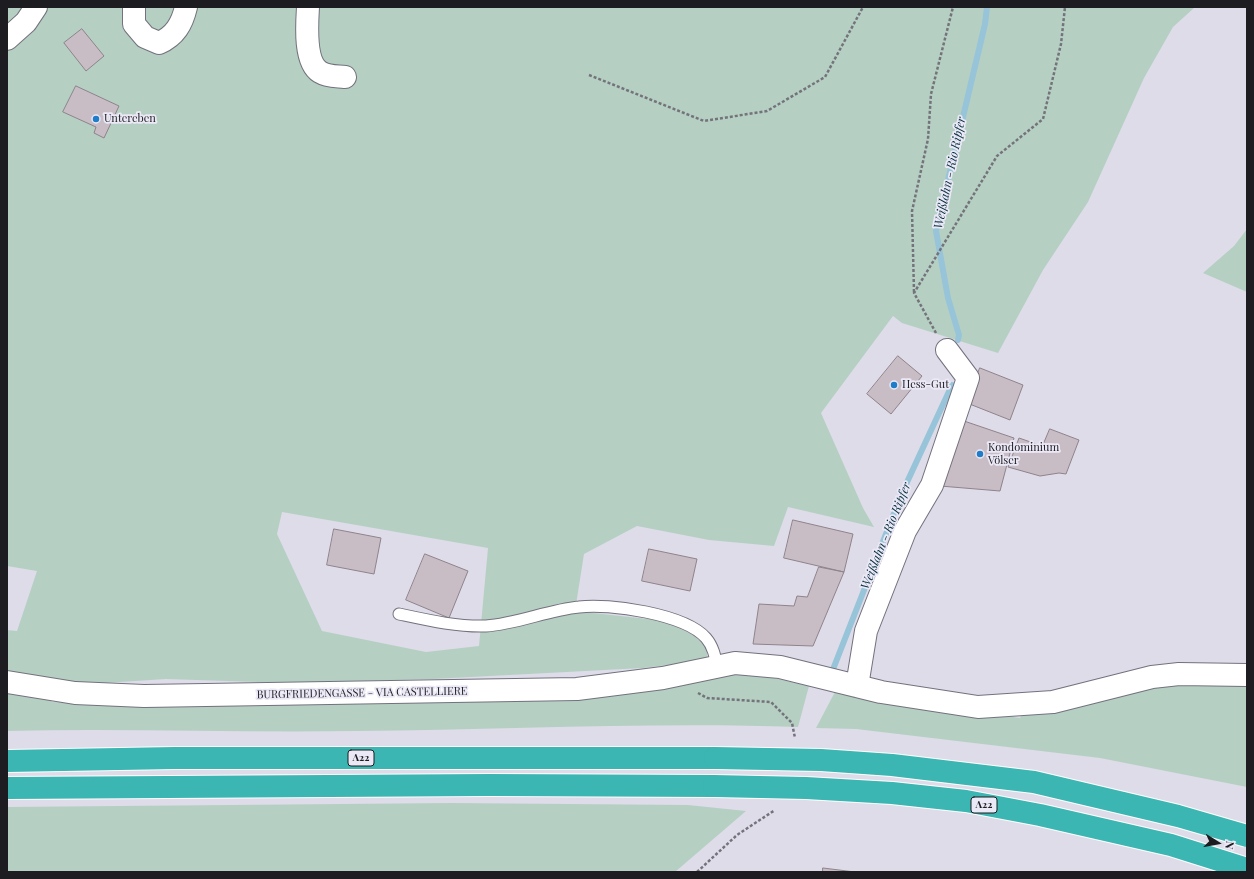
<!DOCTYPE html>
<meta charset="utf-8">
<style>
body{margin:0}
#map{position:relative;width:1254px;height:879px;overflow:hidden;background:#dedce9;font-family:"Playfair Display",serif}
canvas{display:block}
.frame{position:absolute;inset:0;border:8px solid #1d1c21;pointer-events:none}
.north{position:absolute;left:1198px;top:823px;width:40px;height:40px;-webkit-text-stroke:3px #ece9f7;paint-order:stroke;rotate:101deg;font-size:11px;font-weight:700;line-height:16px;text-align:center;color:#1d1c21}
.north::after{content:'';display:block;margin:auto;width:14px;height:18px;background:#1d1c21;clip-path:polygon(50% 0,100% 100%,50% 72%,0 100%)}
</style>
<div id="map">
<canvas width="1254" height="879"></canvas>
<div class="frame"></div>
<div class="north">N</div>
</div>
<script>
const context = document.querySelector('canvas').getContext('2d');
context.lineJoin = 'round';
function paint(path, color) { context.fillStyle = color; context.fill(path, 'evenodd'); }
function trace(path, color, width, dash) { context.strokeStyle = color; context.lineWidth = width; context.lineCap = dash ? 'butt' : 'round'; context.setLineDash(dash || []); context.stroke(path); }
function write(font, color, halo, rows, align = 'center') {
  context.font = font + ' "Playfair Display",serif'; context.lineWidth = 3.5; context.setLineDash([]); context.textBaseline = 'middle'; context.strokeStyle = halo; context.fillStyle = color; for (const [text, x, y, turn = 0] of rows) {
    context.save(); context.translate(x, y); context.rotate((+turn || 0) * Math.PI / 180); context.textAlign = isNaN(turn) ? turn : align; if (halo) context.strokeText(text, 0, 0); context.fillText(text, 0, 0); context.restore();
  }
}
paint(new Path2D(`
 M7,7H1201L1194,8L1173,27L1144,78L1088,202L1043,270L998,353L902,323L893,316L821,413L863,508L874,527L788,507L774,546L709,540L637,526L584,554L575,611L666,621L695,636L707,648V657L701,661L643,668L433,679L288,683L166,679L74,685L51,702L108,704L724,675H760L809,686L798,727C651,722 504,730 357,731C240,733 124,728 7,731V630L17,631L37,571L7,566ZM282,512L488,548L479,646L426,652L322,631L277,534Z
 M1247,229V292L1203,273L1234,246Z
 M1247,679V787L1100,758L856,729L816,728L836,690L1020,718L1024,710L1157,682Z
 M451,803L688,805L746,811L675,872H7V807Z`), '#b5d0c2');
trace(new Path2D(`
 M958,340L959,335L948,298L936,231L985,24L987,7
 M830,677L902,493L952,385`), '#97c4d8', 6);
const building = new Path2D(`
 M82,29L104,56L86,71L64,43Z
 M76,86L119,106L104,138L94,133L96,127L63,112Z
 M898,356L922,376L891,414L867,394Z
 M980,368L1023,385L1010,420L967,403Z
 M964,421L1014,438L1000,491L940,486Z
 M1050,429L1079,440L1066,474L1059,473L1040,476L1008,467L1019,438L1042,446Z
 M793,520L853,534L844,572L784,558Z
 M334,529L381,538L374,574L327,565Z
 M649,549L697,559L690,591L642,581Z
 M425,554L468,571L449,618L406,600Z
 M819,567L844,572L813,646L753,644L759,604L794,606L797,596L807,597Z
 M823,868L855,872H823Z`);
paint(building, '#c8bdc5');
trace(building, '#8e838b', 1);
const lane = new Path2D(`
 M399,614C427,620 457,627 486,626C517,624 548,610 579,607C609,603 685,614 706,638C713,646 715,656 717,666`);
const street = new Path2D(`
 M134,7V24L145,37L159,43C175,36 182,24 186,7
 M308,7C307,24 304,62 320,72C328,77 337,76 345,77
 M7,39L26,22L36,7
 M7,682L75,693L144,696L577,689L663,678L735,663L780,667L881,692L978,707L1053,702L1152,677L1179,674L1247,675
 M857,686L866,631L905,531L932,485L968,378L947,350`);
const highway = new Path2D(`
 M7,761L175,758H715
 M7,788L490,785L714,786`);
trace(lane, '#73717d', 13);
trace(street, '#73717d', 24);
trace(highway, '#fff', 24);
trace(new Path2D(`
 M589,75L704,121L767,111L825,77L863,7
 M914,292L912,211L928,139L931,94L953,7
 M936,333L914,293L997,156L1043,119L1061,44L1065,7
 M698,693L707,698L771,702L792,723L795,738
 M697,872L737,835L775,810`), '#74737b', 2.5, [3, 2]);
trace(lane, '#fff', 11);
trace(street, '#fff', 22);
trace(highway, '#3bb6b2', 22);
const highwayBridge = new Path2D(`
 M715,758L821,760L892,765L1034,782L1178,816L1247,836
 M714,786L806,788L892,793L966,801L1040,815L1171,845L1247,869`);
trace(highwayBridge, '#fff', 24, []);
trace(highwayBridge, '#3bb6b2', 22);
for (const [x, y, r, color] of [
 [96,119,4,"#1f7cc9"],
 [894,385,4,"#1f7cc9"],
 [980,454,4,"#1f7cc9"]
]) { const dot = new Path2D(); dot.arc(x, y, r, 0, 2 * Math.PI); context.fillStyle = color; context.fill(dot); trace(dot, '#ece9f7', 1.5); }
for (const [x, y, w] of [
 [361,758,26],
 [984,805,26]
]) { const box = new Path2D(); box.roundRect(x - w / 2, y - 8, w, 16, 3); context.fillStyle = '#ece9f7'; context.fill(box); trace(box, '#1d1c21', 1); }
write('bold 10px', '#1d1c21', null, [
 ["A22",361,758],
 ["A22",984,805]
]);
write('11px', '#1d1c21', '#ece9f7', [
 ["Untereben",104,119],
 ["Hess-Gut",902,385],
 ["Kondominium",988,448],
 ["Völser",988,461]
], 'left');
write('11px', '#1d1c21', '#ece9f7', [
 ["BURGFRIEDENGASSE - VIA CASTELLIERE",362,693,-1]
]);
write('italic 12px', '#052f3e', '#ece9f7', [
 ["Weißlahn - Rio Ripfer",950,173,-78],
 ["Weißlahn - Rio Ripfer",886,536,-68]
]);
</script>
